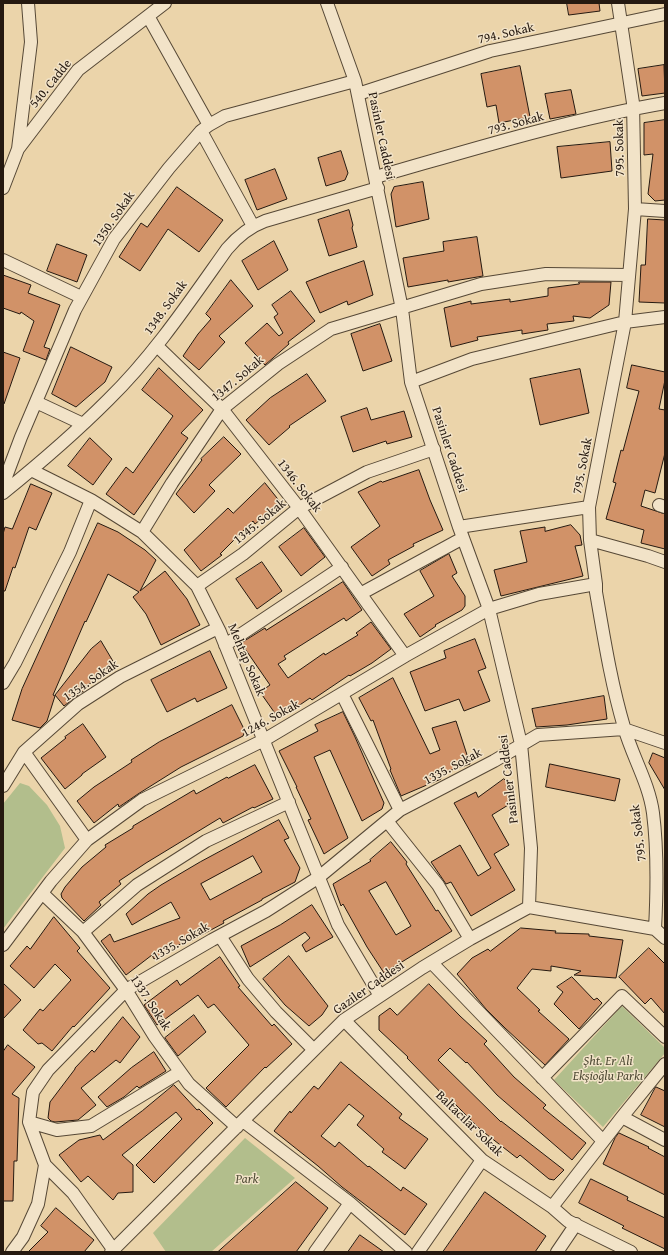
<!DOCTYPE html>
<meta charset="utf-8">
<style>
body{margin:0}
#map{position:relative;width:668px;height:1255px;overflow:hidden;background:#ebd4aa;font-family:"Gentium Book Plus",serif}
canvas{display:block}
.frame{position:absolute;inset:0;border:4px solid #251910;pointer-events:none}
</style>
<div id="map">
<canvas width="668" height="1255"></canvas>
<div class="frame"></div>
</div>
<script>
const context = document.querySelector('canvas').getContext('2d');
context.lineJoin = 'round';
function paint(path, color) { context.fillStyle = color; context.fill(path, 'evenodd'); }
function trace(path, color, width, dash) { context.strokeStyle = color; context.lineWidth = width; context.lineCap = dash ? 'butt' : 'round'; context.setLineDash(dash || []); context.stroke(path); }
function write(font, color, halo, rows, align = 'center') {
  context.font = font + ' "Gentium Book Plus",serif'; context.lineWidth = 3; context.setLineDash([]); context.textBaseline = 'middle'; context.strokeStyle = halo; context.fillStyle = color; for (const [text, x, y, turn = 0] of rows) {
    context.save(); context.translate(x, y); context.rotate((+turn || 0) * Math.PI / 180); context.textAlign = isNaN(turn) ? turn : align; if (halo) context.strokeText(text, 0, 0); context.fillText(text, 0, 0); context.restore();
  }
}
paint(new Path2D(`
 M20,783L29,786L47,805L60,826L65,848L3,929V804Z
 M622,1006L665,1048V1053L603,1127L554,1080Z
 M245,1138L295,1178L211,1252H166L153,1233Z`), '#b2be8c');
const building = new Path2D(`
 M567,3H599L600,11L569,15Z
 M664,65L665,93L642,96L638,69Z
 M520,66L530,117L499,123L496,105L487,107L481,74Z
 M571,90L576,114L550,119L545,94Z
 M665,120V200L655,201L648,194L653,154L644,155V123Z
 M610,142L612,171L561,178L557,147Z
 M341,151L348,173L345,180L326,186L318,158Z
 M275,169L287,199L257,210L245,180Z
 M423,182L429,219L396,227L391,194L394,187Z
 M177,187L223,220L199,252L168,229L140,271L119,257L141,223L147,227Z
 M349,210L353,225L352,228L357,247L329,256L318,220Z
 M648,219L665,220V303L639,302L641,265H645Z
 M477,237L483,276L448,282V280L408,287L403,258L444,251L443,242Z
 M274,241L288,270L258,290L242,261Z
 M57,244L87,255L77,282L47,271Z
 M364,261L373,295L348,305L347,301L320,313L306,282L329,273Z
 M3,275L31,285L28,293L60,305L44,347L50,349L46,360L23,351L34,321L21,312L20,314L3,308Z
 M231,280L253,306L219,336L225,342L199,370L183,356L198,334L211,319L206,314Z
 M579,282H611L609,305L590,318L573,316L574,321L547,324L548,330L522,334V330L477,337L478,340L451,347L444,308L471,301V304L510,299V302L548,296V288L579,284Z
 M291,291L315,321L288,342L289,344L265,365L245,343L267,323L279,336L283,333L274,317L278,314L272,305Z
 M380,324L392,361L363,371L351,334Z
 M71,347L112,367L105,382L76,407L52,394Z
 M3,352L20,358L4,404H3Z
 M632,365L665,372V380L659,409L665,410V453L655,493L645,490L641,506L665,514V549L641,543L644,530L606,519L616,483L613,482L621,450L623,451L639,391L627,388Z
 M159,368L203,410L181,433L188,438L134,515L106,494L126,467L133,473L173,416L142,390Z
 M580,369L589,413L540,425L530,379Z
 M307,374L326,401L289,426L290,427L269,445L246,420L270,398Z
 M367,408L371,420L404,411L412,437L387,444L386,441L353,452L341,417Z
 M224,437L241,454L209,485L215,491L194,513L176,494L202,460L201,459Z
 M90,438L112,459L93,485L68,466Z
 M419,470L430,500L443,530L413,544L414,546L388,560L390,564L372,576L351,547L380,526L358,492L381,481L382,482Z
 M265,483L281,503L255,524L253,521L220,554L222,555L201,571L184,550L228,508L233,513Z
 M31,484L52,493L36,530L29,527L15,568L13,567L5,591H3V534L5,527L12,529Z
 M98,523L118,532L145,550L156,560L140,591L165,571L187,599L200,625L161,645L146,614L133,597L139,592L108,574L86,622L85,621L53,695L55,696L47,721L40,728L12,720L22,689Z
 M571,525L580,535L582,545L575,546L583,576L501,596L494,570L527,562L520,531L545,527V531Z
 M304,528L325,557L301,576L279,547Z
 M449,554L457,573L452,576L465,596V606L462,610L435,625L436,626L420,637L404,614L434,596L420,571Z
 M262,562L282,591L257,609L236,579Z
 M343,582L362,610L346,621L344,618L284,656L286,659L278,664L288,678L324,653L325,655L358,635L356,633L371,622L391,649L372,663L350,676L349,675L312,700L310,698L279,719L260,692L270,685L241,643L265,628L266,630Z
 M475,639L486,668L478,671L490,701L464,711L459,699L425,711L410,672L446,658L444,651Z
 M101,641L117,668L84,687L86,689L64,706L55,695L91,649Z
 M210,651L227,688L197,702L195,698L167,712L151,680Z
 M393,678L430,754L440,750L432,728L456,721L470,764L439,774L441,779L401,796L390,770L391,769L373,720L371,721L359,698Z
 M604,696L607,719L567,725L536,727L532,709Z
 M232,705L245,731L243,736L181,767L138,794L119,807L118,804L94,823L77,801L94,787L132,762L131,760L159,742Z
 M343,712L355,737L384,803L382,809L362,821L330,750L314,757L348,838L324,854L308,820L311,819L296,787H297L279,751L318,731L315,725Z
 M83,724L106,757L82,774V775L65,789L41,758L66,738L65,737Z
 M653,753L665,758V790L649,763Z
 M550,764L620,779L615,801L546,787Z
 M255,765L273,799L254,808L253,807L223,823L220,818L146,863L119,881L121,884L99,902L101,905L84,921L62,898L61,894L65,887L82,867L106,847L105,845L133,828V826L194,790L196,794L227,777L228,778Z
 M504,779L509,783L513,802L492,815L509,845L494,854L515,890L471,916L451,882L446,884L431,862L460,845L478,876L491,868L454,803L476,792L478,797Z
 M279,820L289,838L284,840L300,868L295,882L262,899V900L223,921L224,923L192,940L191,938L154,959L152,955L126,975L101,941L110,934L114,942L180,918L171,902L132,925L126,914L148,894L161,885L200,862ZM253,856L262,872L210,900L201,884Z
 M391,842L407,862L406,864L436,911L438,910L452,931L384,973L367,947L343,904L341,906L333,884L371,861L370,860ZM386,882L411,926L396,935L369,891Z
 M312,905L333,937L306,952L302,945L310,938L305,932L250,967L241,946L280,925Z
 M54,917L80,948L77,951L110,988L74,1027L73,1026L52,1051L42,1043L38,1044L23,1030L40,1009L43,1011L71,980L55,964L34,988L10,966L27,946L30,949Z
 M521,928L556,931L555,933L589,934V936L623,940L616,978L574,975L581,971L551,966V971L532,969L517,988L540,1010L538,1011L569,1039L545,1065L505,1028L486,1009L457,974L472,958L488,949L490,951Z
 M649,948L665,964V1014L651,998L645,1004L619,977Z
 M289,956L328,1006L322,1015L309,1026L285,1005L263,979Z
 M220,957L240,986L238,987L272,1026L274,1024L292,1044L266,1068L265,1067L226,1107L206,1088L249,1045L214,1004L208,1008L198,995L157,1025L144,1005L177,980L180,985Z
 M572,977L594,1000L597,998L602,1003L579,1029L554,1004L563,992L557,987Z
 M3,983L21,1000L3,1019Z
 M429,984L460,1016L487,1041L484,1044L514,1077L546,1105L543,1108L586,1143L572,1160L497,1095L467,1062L466,1063L450,1048L438,1060L501,1122V1121L564,1170L554,1180L549,1179L520,1155L517,1158L481,1130L452,1101L450,1102L407,1058L408,1057L379,1030V1016L390,1008L397,1015Z
 M194,1015L206,1032L178,1056L165,1038Z
 M123,1017L140,1037L120,1063L116,1060L81,1088L96,1105L78,1120L55,1122L51,1121L48,1118L50,1102L75,1069V1068L92,1050L94,1052Z
 M8,1045L35,1067L12,1094L19,1098L17,1161H14L13,1201H3V1052Z
 M154,1052L166,1071L139,1088L137,1086L124,1097L107,1107L98,1097L131,1068Z
 M341,1062L402,1114L399,1118L428,1139L405,1169L382,1152L384,1149L357,1125L364,1116L349,1104L321,1136L335,1147L339,1142L368,1167L369,1166L401,1191L403,1187L427,1204L405,1235L342,1187L318,1166L274,1131L290,1111L291,1113L314,1086L318,1089Z
 M174,1085L197,1110L199,1109L213,1123L154,1183L136,1165L182,1119L176,1112L122,1155L133,1165V1192L118,1193L113,1200L88,1176L81,1182L59,1155L79,1140L100,1135L103,1140L142,1111Z
 M656,1087L665,1091V1127L641,1115Z
 M619,1133L649,1147L648,1148L665,1157V1195L603,1164L615,1138Z
 M591,1179L628,1197L627,1200L665,1218V1249L622,1228L624,1226L579,1203Z
 M296,1182L328,1208L296,1252H218Z
 M485,1192L546,1236L535,1252H443Z
 M56,1208L94,1240L84,1252H28L48,1232L41,1226Z
 M360,1235L384,1252H348Z`);
paint(building, '#d19268');
trace(building, '#251910', 1);
const minor = new Path2D(`
 M327,3L355,81L402,309L411,382L459,527L489,609L521,744L531,848L529,907
 M618,3L633,103L635,209L625,322L589,507L590,540L596,584V592C604,638 611,683 624,727C632,756 649,783 653,813C658,852 657,891 655,929
 M148,16L209,125
 M358,94L490,51L665,14
 M201,131L253,226
 M18,149L31,42L28,3
 M376,177C471,150 567,120 665,103
 M3,188L18,149L78,70L165,3
 M635,209L665,211
 M3,260L81,297
 M157,346L222,409L299,508L405,656
 M411,382L472,359L625,322L665,317
 M36,402L83,424
 M31,470L91,500L142,532L197,586L220,632L338,925L380,996
 M3,485L21,437L75,310L114,239L169,168L201,131L209,125L225,116L355,81
 M3,493C39,464 75,433 108,400C154,355 190,301 227,249C238,236 249,227 265,221L378,188
 M659,505L665,507
 M459,527L589,507
 M142,532L172,483L222,409L278,364L331,329L481,284L546,274L629,275
 M590,540L648,556L665,562
 M197,586L243,554L299,508L367,472L434,449
 M362,593L463,538
 M225,645L342,567
 M3,683L15,663L70,552L91,500
 M342,694L400,810
 M24,752L87,840
 M3,786L24,752L78,704L120,677L218,628
 M387,821L438,885L470,939
 M42,893L83,932L126,990L155,1037L189,1084L237,1127
 M83,932L137,885L206,841L289,802
 M220,936L248,979L276,1012L314,1050
 M3,945L51,881L87,840L142,800L264,740L405,656L489,609L539,594L596,584
 M432,963L603,1141
 M344,1020L482,1160L552,1207L568,1221L631,1252
 M542,1078L622,996L665,1037
 M622,1117L665,1140
 M243,1121L350,1203L406,1252
 M29,1122L57,1130L91,1126L180,1072
 M552,1207L622,1117L665,1064
 M12,1252L23,1237L38,1204L45,1165
 M111,1252L344,1020L422,968L470,939L529,907L655,929L665,938
 M115,1252L73,1193L45,1165L29,1122L33,1092L48,1070L126,990L212,940L266,911L319,877L400,810L494,761L538,735L624,729L665,743
 M315,1252L350,1203
 M418,1252L482,1160
 M557,1252L576,1224`);
trace(minor, '#564836', 14);
trace(minor, '#f2e3c8', 12);
write('13px', '#251910', '#f2e3c8', [
 ["794. Sokak",506,34,-13],
 ["540. Cadde",51,84,-51],
 ["793. Sokak",516,124,-15],
 ["Pasinler Caddesi",381,136,78],
 ["795. Sokak",620,148,-91],
 ["1350. Sokak",114,219,-55],
 ["1348. Sokak",166,308,-54],
 ["1347. Sokak",238,379,-40],
 ["Pasinler Caddesi",449,450,72],
 ["795. Sokak",583,466,-79],
 ["1346. Sokak",299,486,52],
 ["1345. Sokak",260,522,-39],
 ["Mehtap Sokak",246,660,67],
 ["1354. Sokak",91,681,-34],
 ["1246. Sokak",271,719,-29],
 ["1335. Sokak",453,767,-28],
 ["Pasinler Caddesi",509,779,-97],
 ["795. Sokak",639,833,-97],
 ["1335. Sokak",181,942,-30],
 ["Gaziler Caddesi",369,988,-35],
 ["1337. Sokak",150,1003,57],
 ["Baltacılar Sokak",469,1124,44]
]);
write('italic 13px', '#4f4b35', '#f2e3c8', [
 ["Şht. Er Ali",608,1062],
 ["Ekşioğlu Parkı",608,1077],
 ["Park",247,1180]
]);
</script>
